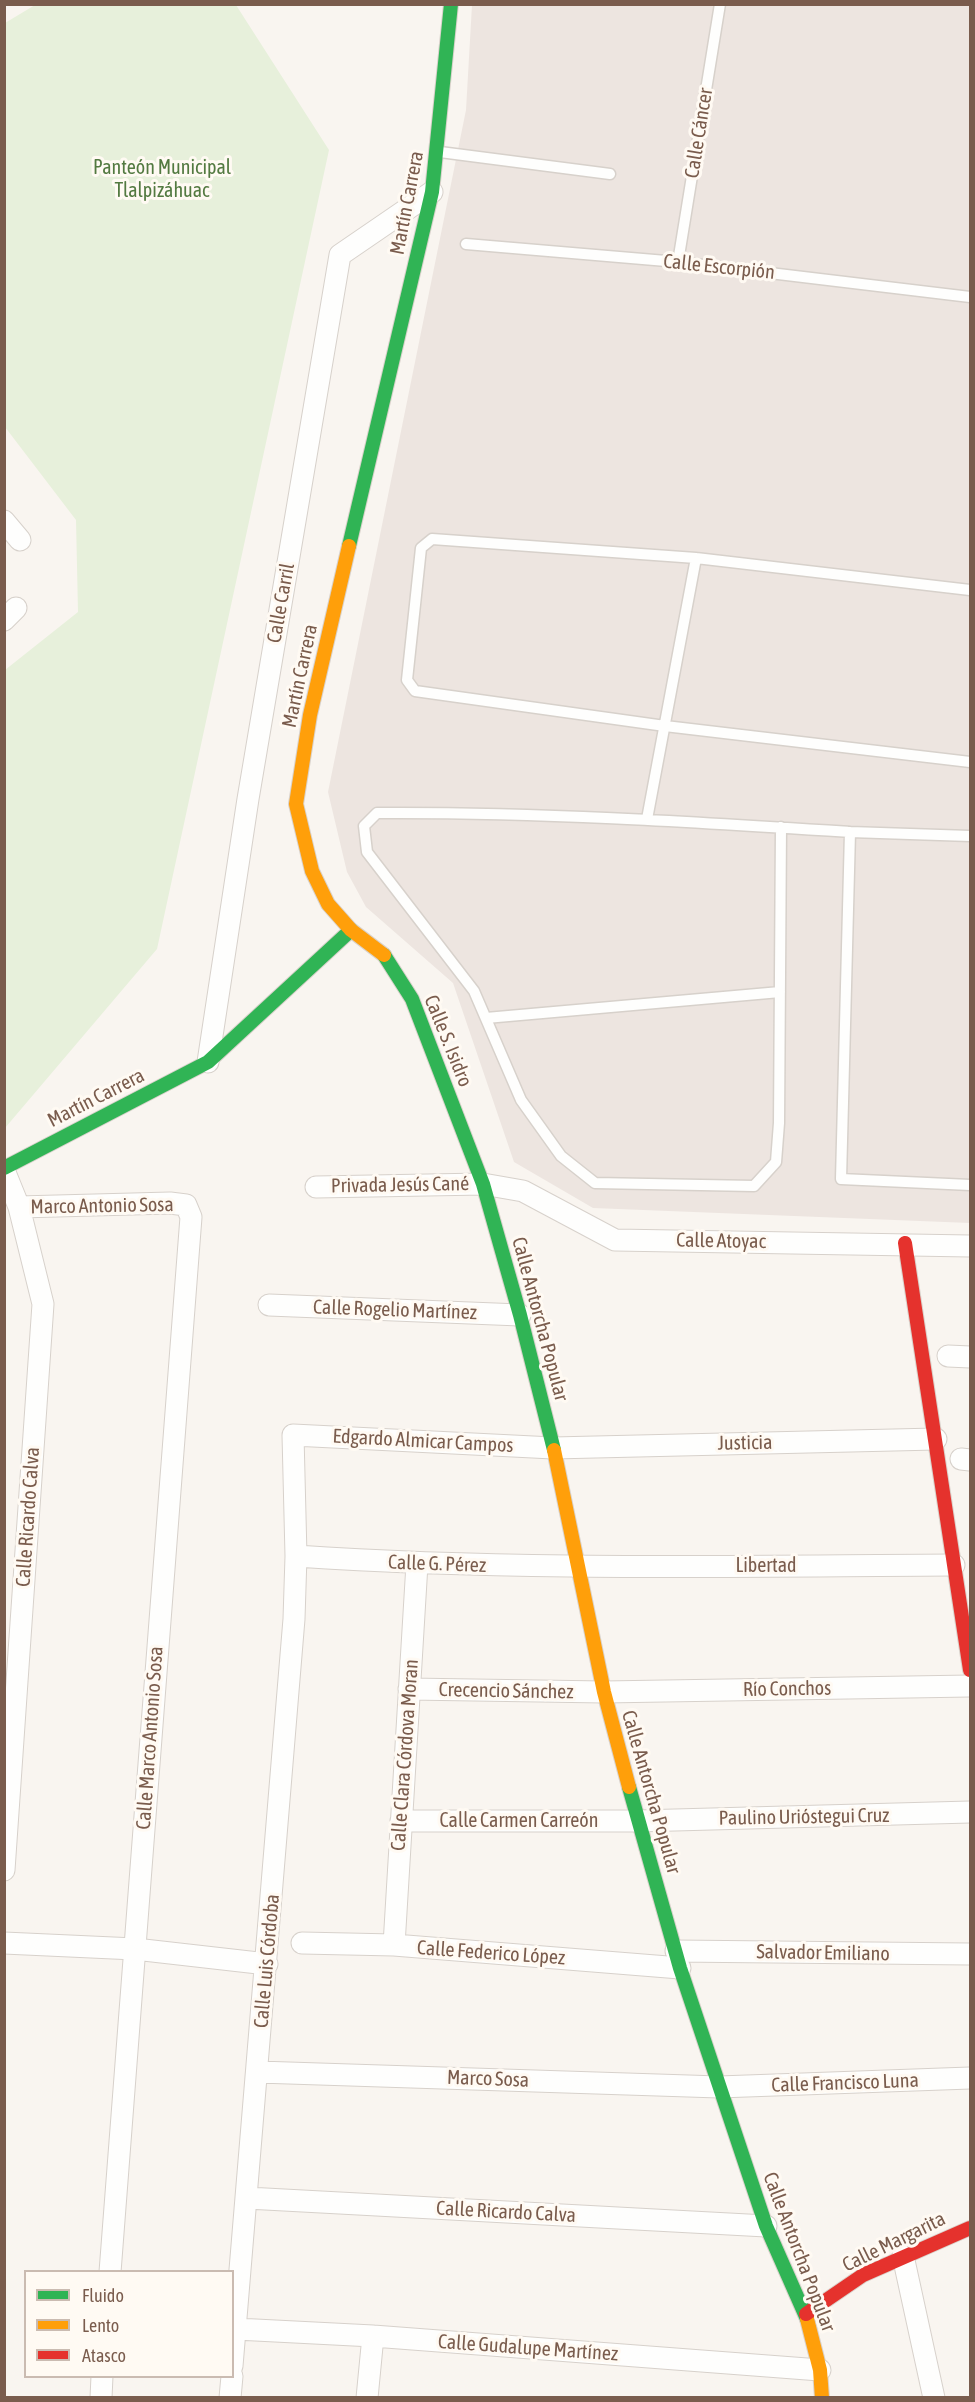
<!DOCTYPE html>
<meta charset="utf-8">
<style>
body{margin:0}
#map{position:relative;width:975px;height:2402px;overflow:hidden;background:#f9f5f0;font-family:"Asap Condensed",sans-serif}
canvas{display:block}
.frame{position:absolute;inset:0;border:6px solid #7a5c4d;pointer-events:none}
.legend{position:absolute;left:24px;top:2270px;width:210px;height:108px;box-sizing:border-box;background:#fffaf3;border:2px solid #cabbb1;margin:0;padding:8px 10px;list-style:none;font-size:18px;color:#7a5c4d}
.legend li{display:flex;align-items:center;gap:12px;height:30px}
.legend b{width:30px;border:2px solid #cabbb1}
</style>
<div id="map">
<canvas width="975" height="2402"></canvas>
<div class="frame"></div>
<ul class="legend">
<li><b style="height:8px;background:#30b455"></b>Fluido</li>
<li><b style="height:8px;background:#ff9f0a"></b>Lento</li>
<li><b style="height:8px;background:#e5322d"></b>Atasco</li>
</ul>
</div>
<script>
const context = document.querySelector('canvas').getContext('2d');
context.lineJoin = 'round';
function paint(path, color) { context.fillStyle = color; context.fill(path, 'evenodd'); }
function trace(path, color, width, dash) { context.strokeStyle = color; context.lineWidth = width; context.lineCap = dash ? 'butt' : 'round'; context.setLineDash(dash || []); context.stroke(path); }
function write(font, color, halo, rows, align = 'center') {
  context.font = font + ' "Asap Condensed",sans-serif'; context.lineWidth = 6; context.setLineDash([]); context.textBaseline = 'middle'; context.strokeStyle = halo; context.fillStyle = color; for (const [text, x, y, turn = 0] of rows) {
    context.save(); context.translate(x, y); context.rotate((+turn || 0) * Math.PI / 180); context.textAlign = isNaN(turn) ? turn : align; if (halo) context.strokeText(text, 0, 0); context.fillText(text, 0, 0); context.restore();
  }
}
paint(new Path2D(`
 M472,5H970V1223L593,1208L514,1162L453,983L366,907L347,872L328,792L466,110Z`), '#ede5e0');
paint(new Path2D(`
 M35,5H236L329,150L157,949L5,1128V670L78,612L76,520L5,427V23Z`), '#e7f0db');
const lane = new Path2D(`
 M440,152L610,174
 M466,244L678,262L970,297
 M678,262L720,4
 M970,590L696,558L432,539L421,548L407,680L415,691L665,726L970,762
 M647,819L696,558
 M781,827L779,1123L776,1162L754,1186L595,1183L561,1156L521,1100L474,991L367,852L364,826L377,813C535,812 692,822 850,832
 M970,836L850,832L841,1179L970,1185
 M486,1018L780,992`);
const street = new Path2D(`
 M4,521L20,540
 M4,620L16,608
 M208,1062L248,799L340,255L432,192
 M4,1170L19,1207L43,1304L4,1870
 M316,1187L483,1184L523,1191L615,1240L970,1246
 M19,1207L170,1203L186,1205L191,1217L110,2272
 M269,1305L520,1315
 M948,1356L970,1357
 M961,1459L970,1460
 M296,1556C515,1571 734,1566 954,1565
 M409,1689L604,1692L970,1686
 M401,1821H638L970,1812
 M4,1943L135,1949L267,1964
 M302,1943L394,1945L680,1968
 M394,1945L417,1564
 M676,1951L970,1954
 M258,2072L719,2087L970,2078
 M247,2198L766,2226
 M903,2256L934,2398
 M236,2329L373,2336L820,2370
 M232,2366L294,1619L296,1556L293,1435L553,1448L936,1439
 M101,2398L102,2376
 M230,2398L232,2376
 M367,2398L373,2336`);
const fast = new Path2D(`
 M349,546L432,192L451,4
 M384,955L412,999L483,1184L520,1315L554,1450
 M4,1168L208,1062L351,930
 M629,1787L680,1968L766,2226L807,2319`);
const slow = new Path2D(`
 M349,546L310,715L296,804L312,871L328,904L351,930L384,955
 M554,1450L604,1692L629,1787
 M807,2319L820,2370L822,2398`);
const jam = new Path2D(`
 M905,1243L970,1670
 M806,2314L863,2275L970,2228`);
trace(lane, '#d7d1cb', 13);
trace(street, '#d7d1cb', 23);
trace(fast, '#d9d2cb', 16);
trace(slow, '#d9d2cb', 16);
trace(jam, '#d9d2cb', 16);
trace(lane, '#fefefd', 10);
trace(street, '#fefefd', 21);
trace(fast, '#30b455', 14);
trace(slow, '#ff9f0a', 14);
trace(jam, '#e5322d', 14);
write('20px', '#7a5c4d', '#fffaf3', [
 ["Calle Cáncer",699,133,-81],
 ["Martín Carrera",407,203,-79],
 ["Calle Escorpión",719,267,6],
 ["Calle Carril",281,603,-80],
 ["Martín Carrera",300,676,-78],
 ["Calle S. Isidro",448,1041,68],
 ["Martín Carrera",96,1098,-27],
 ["Privada Jesús Cané",400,1185,-1],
 ["Marco Antonio Sosa",102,1206,-1],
 ["Calle Atoyac",721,1241,1],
 ["Calle Rogelio Martínez",395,1310,2],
 ["Calle Antorcha Popular",540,1319,75],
 ["Edgardo Almicar Campos",423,1441,3],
 ["Justicia",745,1443,-1],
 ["Calle Ricardo Calva",28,1517,-86],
 ["Calle G. Pérez",437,1564,2],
 ["Libertad",766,1566],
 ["Río Conchos",787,1689,-1],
 ["Crecencio Sánchez",506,1691,1],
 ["Calle Marco Antonio Sosa",150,1738,-86],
 ["Calle Clara Córdova Moran",405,1755,-86],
 ["Calle Antorcha Popular",651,1792,74],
 ["Paulino Urióstegui Cruz",804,1817,-1],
 ["Calle Carmen Carreón",519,1821],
 ["Calle Federico López",491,1953,4],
 ["Salvador Emiliano",823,1953,1],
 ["Calle Luis Córdoba",267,1961,-85],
 ["Marco Sosa",488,2079,2],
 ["Calle Francisco Luna",845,2083,-2],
 ["Calle Ricardo Calva",506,2212,3],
 ["Calle Margarita",894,2242,-26],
 ["Calle Antorcha Popular",799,2252,69],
 ["Calle Gudalupe Martínez",528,2348,4]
]);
write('20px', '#537a41', '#fffaf3', [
 ["Panteón Municipal",162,168],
 ["Tlalpizáhuac",162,191]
]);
</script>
